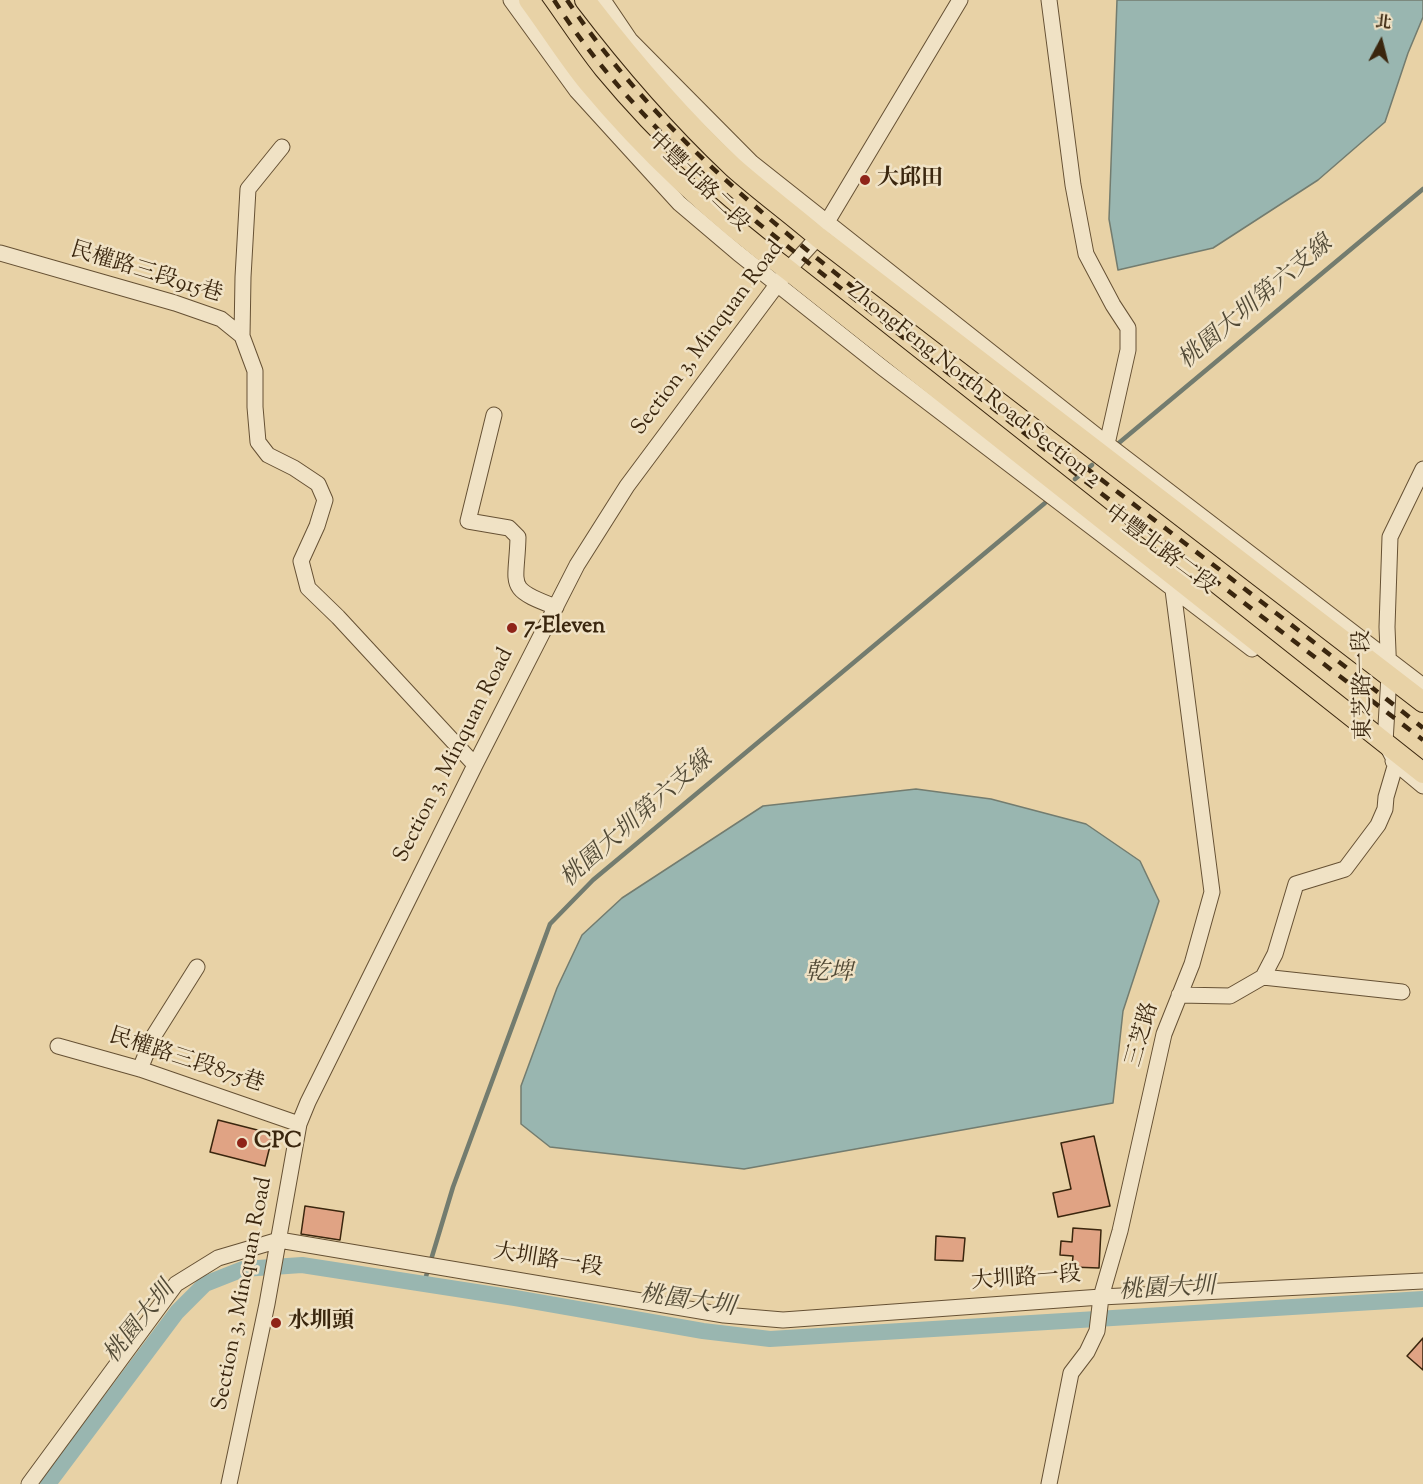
<!DOCTYPE html>
<meta charset="utf-8">
<style>
body{margin:0}
#map{position:relative;width:1423px;height:1484px;overflow:hidden;background:#e8d2a6;font-family:"Sorts Mill Goudy","Noto Serif TC",serif}
canvas{display:block}
.north{position:absolute;left:1351px;top:12px;width:60px;height:60px;-webkit-text-stroke:4px #f0e2c5;paint-order:stroke;rotate:7deg;font-size:16px;font-weight:700;line-height:24px;text-align:center;color:#3a260e}
.north::after{content:'';display:block;margin:auto;width:21px;height:27px;background:#3a260e;clip-path:polygon(50% 0,100% 100%,50% 72%,0 100%)}
</style>
<div id="map">
<canvas width="1423" height="1484"></canvas>
<div class="north">北</div>
</div>
<script>
const context = document.querySelector('canvas').getContext('2d');
context.lineJoin = 'round';
function paint(path, color) { context.fillStyle = color; context.fill(path, 'evenodd'); }
function trace(path, color, width, dash) { context.strokeStyle = color; context.lineWidth = width; context.lineCap = dash ? 'butt' : 'round'; context.setLineDash(dash || []); context.stroke(path); }
function write(font, color, halo, rows, align = 'center') {
  context.font = font + ' "Sorts Mill Goudy","Noto Serif TC",serif'; context.lineWidth = 5; context.setLineDash([]); context.textBaseline = 'middle'; context.strokeStyle = halo; context.fillStyle = color; for (const [text, x, y, turn = 0] of rows) {
    context.save(); context.translate(x, y); context.rotate((+turn || 0) * Math.PI / 180); context.textAlign = isNaN(turn) ? turn : align; if (halo) context.strokeText(text, 0, 0); context.fillText(text, 0, 0); context.restore();
  }
}
const water = new Path2D(`
 M1117,0H1423V17L1408,53L1385,122L1318,180L1213,248L1118,270L1109,219Z
 M916,789L991,799L1086,824L1140,861L1159,901L1123,1011L1113,1103L744,1169L550,1147L521,1124V1086L557,988L582,935L622,898L763,806Z`);
paint(water, '#99b6b0');
trace(water, '#737c6f', 1.5);
trace(new Path2D(`
 M1114,447L1423,189
 M1075,479L1092,465
 M424,1283L453,1187L550,924L593,880L1045,503`), '#737c6f', 4.5);
trace(new Path2D(`
 M48,1484L177,1312L205,1284L243,1269L302,1265L515,1298L703,1331L770,1339L1423,1299`), '#99b6b0', 16);
const building = new Path2D(`
 M218,1120L273,1134L265,1166L210,1152Z
 M1094,1136L1110,1206L1058,1217L1053,1193L1071,1189L1061,1143Z
 M305,1206L344,1212L340,1240L301,1234Z
 M1073,1228L1101,1230L1099,1268L1072,1267L1073,1256L1060,1255L1061,1241L1072,1242Z
 M936,1236L965,1238L963,1261L935,1260Z
 M1423,1338V1370L1407,1356Z`);
paint(building, '#e0a384');
trace(building, '#3a260e', 1.5);
const minor = new Path2D(`
 M511,0L577,91L679,203L738,253L883,368L1252,649
 M603,0L630,40L752,163L1107,444L1423,686
 M1049,0L1073,185L1086,254L1113,305L1128,328V350L1107,444
 M0,253L175,303L221,319L242,336L255,371V407L258,442L268,455L294,468L318,484L325,500L317,526L301,561L308,588L338,617L475,765
 M242,336L243,277L248,189L282,147
 M494,415L468,521L509,528L518,537C517,586 504,588 556,607
 M1393,761L1423,786
 M1263,977L1402,992
 M1179,995L1230,996L1263,977L1275,954L1296,884L1345,869L1378,825L1385,809L1386,797L1396,763L1385,742L1389,676L1387,627L1390,537L1423,469
 M58,1046L140,1069L299,1124
 M140,1069L153,1037L197,967
 M29,1484L176,1284L218,1258L279,1240L724,1315L783,1320L1101,1297L1423,1281
 M229,1484L267,1304L299,1124L308,1102L475,765L577,565L627,486L788,270L818,237L960,0
 M1049,1484L1071,1373L1087,1352L1097,1331L1101,1297L1120,1231L1164,1034L1192,964L1212,892L1173,590`);
const major = new Path2D(`
 M529,0C549,27 567,56 588,82C647,153 714,215 788,270L1423,773
 M585,0C630,59 679,116 733,167C760,191 790,213 818,237L1423,702`);
trace(minor, '#665134', 17);
trace(major, '#3a260e', 22);
trace(minor, '#f0e2c5', 15);
trace(major, '#e8d2a6', 20);
trace(new Path2D(`
 M554,0C608,85 683,158 758,223L1085,481L1423,740
 M567,0C662,142 796,242 929,347C1093,475 1260,598 1423,728`), '#3a260e', 4.5, [10, 10]);
for (const [x, y, r, color] of [
 [865,180,6,"#8f2418"],
 [512,628,6,"#8f2418"],
 [242,1143,6,"#8f2418"],
 [276,1323,6,"#8f2418"]
]) { const dot = new Path2D(); dot.arc(x, y, r, 0, 2 * Math.PI); context.fillStyle = color; context.fill(dot); trace(dot, '#f0e2c5', 2); }
write('bold 22px', '#3a260e', '#f0e2c5', [
 ["大邱田",877,180],
 ["7-Eleven",524,628],
 ["CPC",254,1143],
 ["水圳頭",288,1323]
], 'left');
write('22px', '#3a260e', '#f0e2c5', [
 ["中豐北路二段",697,183,44],
 ["民權路三段915巷",146,274,17],
 ["Section 3, Minquan Road",709,339,-53],
 ["ZhongFeng North Road Section 2",973,386,38],
 ["中豐北路二段",1159,551,37],
 ["東芝路一段",1365,685,-91],
 ["Section 3, Minquan Road",455,756,-63],
 ["三芝路",1144,1035,-74],
 ["民權路三段875巷",186,1062,18],
 ["大圳路一段",548,1262,9],
 ["大圳路一段",1026,1280,-4],
 ["Section 3, Minquan Road",244,1294,-79]
]);
write('italic 24px', '#524a36', '#f0e2c5', [
 ["桃園大圳第六支線",1257,304,-40],
 ["桃園大圳第六支線",638,821,-41],
 ["乾埤",829,975],
 ["桃園大圳",1167,1291,-3],
 ["桃園大圳",687,1303,8],
 ["桃園大圳",141,1324,-51]
]);
</script>
